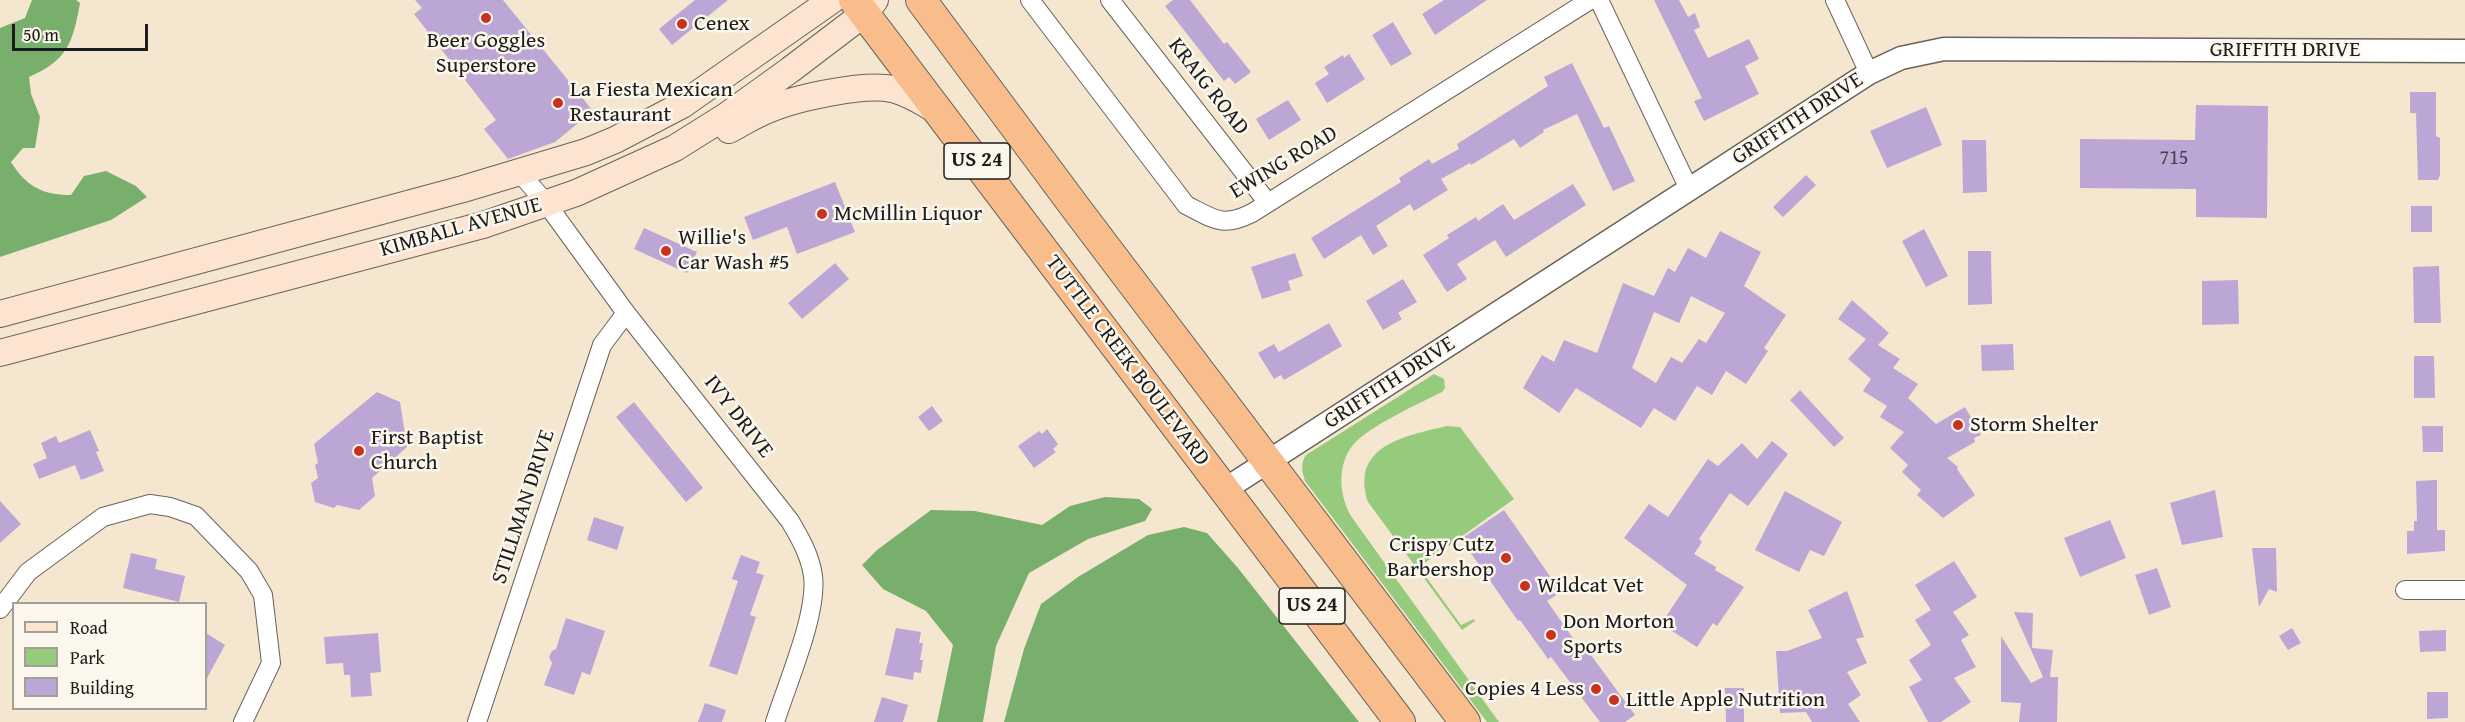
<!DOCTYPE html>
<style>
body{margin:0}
#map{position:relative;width:2465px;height:722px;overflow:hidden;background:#f5e7cf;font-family:"Gentium Book Plus",serif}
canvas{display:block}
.legend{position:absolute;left:12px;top:602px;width:195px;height:108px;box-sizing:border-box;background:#fbf7ec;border:2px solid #a29f99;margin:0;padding:8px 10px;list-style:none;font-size:18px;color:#1c1c1c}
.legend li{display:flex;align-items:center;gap:12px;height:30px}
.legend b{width:30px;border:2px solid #a29f99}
.scale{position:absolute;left:12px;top:24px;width:136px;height:27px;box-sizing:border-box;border:3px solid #1c1c1c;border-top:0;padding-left:8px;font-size:18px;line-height:21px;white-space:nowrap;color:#1c1c1c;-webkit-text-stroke:4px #fbf7ec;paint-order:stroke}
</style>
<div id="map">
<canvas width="2465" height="722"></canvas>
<ul class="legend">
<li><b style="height:8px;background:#fde4d1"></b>Road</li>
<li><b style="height:16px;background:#96cb7d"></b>Park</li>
<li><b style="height:16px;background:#bba6d5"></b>Building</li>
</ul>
<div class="scale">50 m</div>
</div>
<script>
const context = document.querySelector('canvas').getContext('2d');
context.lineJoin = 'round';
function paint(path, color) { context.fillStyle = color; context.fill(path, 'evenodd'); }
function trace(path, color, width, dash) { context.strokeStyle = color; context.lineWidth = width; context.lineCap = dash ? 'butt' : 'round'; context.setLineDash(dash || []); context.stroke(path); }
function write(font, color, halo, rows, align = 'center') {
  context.font = font + ' "Gentium Book Plus",serif'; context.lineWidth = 5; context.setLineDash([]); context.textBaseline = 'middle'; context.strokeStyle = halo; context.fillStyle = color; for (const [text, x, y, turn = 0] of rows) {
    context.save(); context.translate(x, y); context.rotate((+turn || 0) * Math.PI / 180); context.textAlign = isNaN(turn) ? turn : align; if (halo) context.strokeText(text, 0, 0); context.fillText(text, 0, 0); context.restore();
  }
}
paint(new Path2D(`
 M1434,374L1444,379L1445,388L1442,392C1418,404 1369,426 1353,445C1336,466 1339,498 1353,519L1499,722H1487L1305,481C1302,471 1300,464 1306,455Z
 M1447,426L1460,427L1514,499L1419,567L1461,625L1474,619L1475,621L1462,630L1368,502C1350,446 1404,436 1447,426Z`), '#96cb7d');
paint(new Path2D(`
 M32,0H76L80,3C73,42 68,60 29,77L31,94L40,117L35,148H23L11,162C26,186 42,195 71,195L84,176L106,171L136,186L147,197L111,220L0,257V28L25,18Z
 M1105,497L1139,499L1152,509L1145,521L1088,539L1029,573L996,646L983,722H937L953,645L926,611L883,589L862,565L877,550L931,510L975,511L1042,525L1070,506Z
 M1184,527L1207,533L1238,568L1359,722H1004L1024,649L1041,604L1078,577L1148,535Z`), '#78af6c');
paint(new Path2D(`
 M415,0H503L593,111L555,142L508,159L484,129L496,120L414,14L422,8Z
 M695,0H728L672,45L659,29Z
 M1173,0H1190L1224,44L1227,42L1251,72L1235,84L1229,77L1224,81L1165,6Z
 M1444,0H1487L1435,35L1422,14Z
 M1654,0H1679L1688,17L1695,13L1700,27L1694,30L1708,58L1749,39L1759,59L1745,66L1759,94L1704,121L1694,101L1702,98Z
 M1393,22L1412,54L1391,66L1372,35Z
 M1349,54L1365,79L1327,103L1315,83L1329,74L1324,67L1343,55L1344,58Z
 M1572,63L1604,128L1609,126L1635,181L1613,191L1577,114L1543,130L1544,132L1520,148L1514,139L1471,165L1470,163L1441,179L1448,190L1414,211L1410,204L1376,226L1388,246L1373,255L1361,235L1324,259L1311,238L1401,182L1399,178L1429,159L1432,164L1459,149L1457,144L1548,86L1544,77Z
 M2410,92H2436V136L2440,138V175L2438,180H2418L2416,113H2410Z
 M1288,100L1301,120L1269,140L1256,119Z
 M2196,105L2268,106L2267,218L2196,217V189L2080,188V139L2195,140Z
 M1926,107L1942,145L1887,168L1870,131Z
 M1962,140H1986L1987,192L1963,193Z
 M1806,175L1816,185L1783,217L1773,207Z
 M835,182L855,232L797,254L787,227L753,240L744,217Z
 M1573,184L1586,205L1506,257L1495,240L1457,264L1467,279L1447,292L1423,255L1449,238L1447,235L1476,217L1478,221L1503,204L1514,220Z
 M2411,206H2432V232H2411Z
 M644,228L697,252L687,273L634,249Z
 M1924,229L1948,276L1926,287L1902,241Z
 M1720,231L1761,252L1744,286L1786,315L1764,348L1768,351L1746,384L1726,371L1712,395L1697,386L1675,421L1654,408L1641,428L1576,388L1559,413L1523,388L1542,355L1554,362L1564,340L1597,353L1623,283L1654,296L1668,268L1675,272L1688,248L1706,258ZM1691,296L1725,313L1706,343L1699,339L1682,363L1671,357L1656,383L1632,368L1654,312L1679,323Z
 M1968,251H1991L1992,304L1968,305Z
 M1295,253L1303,276L1288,281L1291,290L1262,299L1251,267Z
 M835,263L849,279L802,319L788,303Z
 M2439,266L2441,323H2414L2413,267Z
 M1403,279L1417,302L1398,313L1402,319L1383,330L1366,301Z
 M2238,280L2239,324L2202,325V281Z
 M1852,300L1889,333L1878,345L1900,359L1893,368L1918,384L1908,398L1936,424L1965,407L1981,435L1974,438L1975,442L1947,458L1958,467L1957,469L1975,495L1943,518L1917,495L1921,490L1902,472L1908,465L1890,448L1904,432L1880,417L1887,406L1863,391L1871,379L1848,359L1866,339L1838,319Z
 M1329,323L1342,346L1284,380L1281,375L1274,379L1258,353L1274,344L1279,352Z
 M2013,344L2014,370L1982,371L1981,345Z
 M2414,356H2434L2435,398H2414Z
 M1800,390L1844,438L1834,447L1790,400Z
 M377,392L400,402L407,447L372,478L375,496L359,510L337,505L334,508L315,502L311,483L318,478L315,465L318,463L314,444Z
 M634,402L703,488L686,502L616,417Z
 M932,406L943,421L929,431L918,417Z
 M2422,426H2443V452H2423Z
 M1047,429L1058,444L1053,449L1056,452L1034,468L1018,446L1039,431L1042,434Z
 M90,430L99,451L96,452L104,471L81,480L75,465L39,479L33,464L47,458L41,443L56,436L59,443Z
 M1772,441L1788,454L1748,506L1730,493L1699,539L1702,542L1694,554L1716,567L1715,570L1744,587L1717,626L1713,623L1697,647L1661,624L1687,585L1624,538L1649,504L1668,517L1708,459L1718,466L1742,443L1757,459Z
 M2437,480V530H2445V551L2407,554V531H2414V521H2417L2416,481Z
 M2215,490L2223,537L2182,545L2170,503Z
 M1785,491L1842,522L1824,556L1810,550L1799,572L1755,550Z
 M0,501L21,524L0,543Z
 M1504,510L1561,592L1547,601L1584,654L1588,651L1635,715L1625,722H1600L1551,657L1548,659L1520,620L1518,621L1461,539Z
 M594,517L624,527L617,550L587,540Z
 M2110,520L2126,558L2080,577L2064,538Z
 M2252,548H2276L2277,592L2269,589L2259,607Z
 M131,553L157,559L155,569L185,576L179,602L123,588Z
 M741,555L760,562L756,573L764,575L750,615L756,617L737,675L709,666L738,581L732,579Z
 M1954,561L1977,597L1953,612L1969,635L1961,640L1976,667L1954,678L1971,702L1941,722H1928L1909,687L1922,680L1909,660L1931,645L1915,620L1931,610L1915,585Z
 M2157,568L2171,607L2149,615L2135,575Z
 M1847,591L1864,637L1856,639L1867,663L1847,672L1861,695L1848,704L1860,722H1812L1806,712L1780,713L1776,651H1787L1822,638L1808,610Z
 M2014,612L2033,613L2032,648L2053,650L2050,677H2058L2057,722H2019L2021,703L2001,702V636L2031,683L2043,677Z
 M566,618L605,631L590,675L582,672L574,695L544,685L552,663L549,657L552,651L556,649Z
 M896,628L921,632L919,643H923L920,660H923L921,673L914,672L913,680L885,675Z
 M2292,628L2301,643L2288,650L2279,636Z
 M2446,630V651L2420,652L2419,631Z
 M206,633L225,645L206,680Z
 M378,633L381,672L370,673L372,696L351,697L350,675H344L343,663L326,664L324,637Z
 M1725,688H1744V722H1726Z
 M2427,692H2448V718L2427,719Z
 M882,697L908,705L903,722H874Z
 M705,703L726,710L722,722H698Z`), '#bba6d5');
const minor = new Path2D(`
 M1030,0L1186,205C1214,219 1222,228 1252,213L1590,0
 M1110,0L1268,203
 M1599,0L1689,189
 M1835,0L1869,73
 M520,173L546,203L626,313L790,521C800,538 810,555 813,576C818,613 787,684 775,722
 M2405,590H2465
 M0,609L28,572L103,517L150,504L170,507L196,516L249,571L263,595L271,663L243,722
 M477,722L602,345L626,313`);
const tertiary = new Path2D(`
 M1224,490L1869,73L1901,58L1944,49L2465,51`);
const secondary = new Path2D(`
 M729,130C742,123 756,114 770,109C796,98 864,83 892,89C908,93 923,102 937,111
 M0,314L463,189L586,152L615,140L682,105L832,0
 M0,353L483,225L576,193L675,148L726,116L790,70L865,13L875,0`);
const trunk = new Path2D(`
 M854,0L1400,722
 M921,0L1078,211L1465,722`);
trace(minor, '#68635b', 20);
trace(tertiary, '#68635b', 25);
trace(secondary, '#68635b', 28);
trace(trunk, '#68635b', 32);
trace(minor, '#fff', 18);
trace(tertiary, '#fff', 22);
trace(secondary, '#fde4d1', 26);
trace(trunk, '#f9bc8b', 30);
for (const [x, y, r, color] of [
 [486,18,6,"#c8321e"],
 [682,24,6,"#c8321e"],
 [558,103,6,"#c8321e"],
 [822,214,6,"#c8321e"],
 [666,251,6,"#c8321e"],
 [1958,425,6,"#c8321e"],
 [359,451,6,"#c8321e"],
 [1506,558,6,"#c8321e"],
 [1525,586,6,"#c8321e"],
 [1551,635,6,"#c8321e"],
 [1596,689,6,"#c8321e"],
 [1614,700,6,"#c8321e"]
]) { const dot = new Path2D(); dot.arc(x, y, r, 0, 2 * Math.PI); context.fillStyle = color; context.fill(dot); trace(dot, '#fbf7ec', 2); }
write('20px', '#443e4a', null, [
 ["715",2174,159]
]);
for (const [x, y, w] of [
 [977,161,66],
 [1312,606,66]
]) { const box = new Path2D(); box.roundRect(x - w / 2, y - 18, w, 36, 4.5); context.fillStyle = '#fbf7ec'; context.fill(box); trace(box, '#1c1c1c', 1.5); }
write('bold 21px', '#1c1c1c', null, [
 ["US 24",977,161],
 ["US 24",1312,606]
]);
write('22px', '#1c1c1c', '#fbf7ec', [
 ["Cenex",694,24],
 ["Beer Goggles",486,41,"center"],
 ["Superstore",486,66,"center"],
 ["La Fiesta Mexican",570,90],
 ["Restaurant",570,115],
 ["McMillin Liquor",834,214],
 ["Willie's",678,238],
 ["Car Wash #5",678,263],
 ["Storm Shelter",1970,425],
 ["First Baptist",371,438],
 ["Church",371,463],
 ["Crispy Cutz",1494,545,"right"],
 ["Barbershop",1494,570,"right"],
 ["Wildcat Vet",1537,586],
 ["Don Morton",1563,622],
 ["Sports",1563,647],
 ["Copies 4 Less",1584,689,"right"],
 ["Little Apple Nutrition",1626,700]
], 'left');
write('22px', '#1c1c1c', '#fbf7ec', [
 ["GRIFFITH DRIVE",2285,50],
 ["KRAIG ROAD",1208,87,52],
 ["GRIFFITH DRIVE",1798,119,-33],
 ["EWING ROAD",1284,163,-31],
 ["KIMBALL AVENUE",461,228,-16],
 ["TUTTLE CREEK BOULEVARD",1127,361,53],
 ["GRIFFITH DRIVE",1390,383,-33],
 ["IVY DRIVE",738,417,52],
 ["STILLMAN DRIVE",524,507,-72]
]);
</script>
